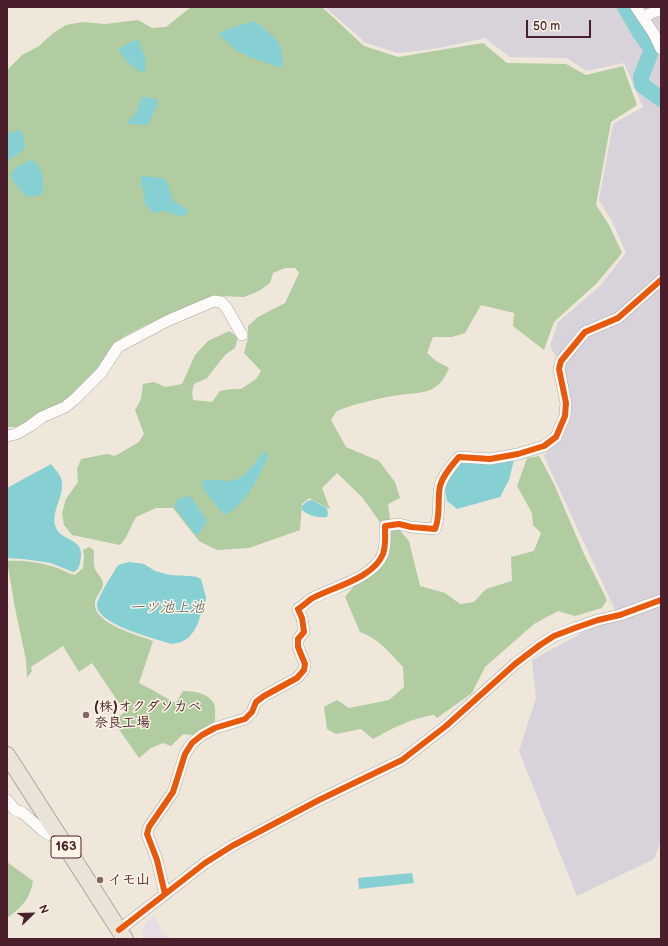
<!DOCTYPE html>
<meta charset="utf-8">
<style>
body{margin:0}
#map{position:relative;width:668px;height:946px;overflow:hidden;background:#eee7da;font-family:"Balsamiq Sans",sans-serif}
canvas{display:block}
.frame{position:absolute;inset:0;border:8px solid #4a1f2b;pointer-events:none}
.north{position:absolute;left:12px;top:894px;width:40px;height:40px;-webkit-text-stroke:3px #fcf5e5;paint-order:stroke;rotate:67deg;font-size:11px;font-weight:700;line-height:16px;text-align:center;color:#4a1f2b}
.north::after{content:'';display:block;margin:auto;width:14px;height:18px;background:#4a1f2b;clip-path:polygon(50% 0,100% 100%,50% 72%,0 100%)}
.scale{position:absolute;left:526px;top:20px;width:65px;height:18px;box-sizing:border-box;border:2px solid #4a1f2b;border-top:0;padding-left:5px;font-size:12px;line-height:14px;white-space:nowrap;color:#4a1f2b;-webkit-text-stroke:3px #fcf5e5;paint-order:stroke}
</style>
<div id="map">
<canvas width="668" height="946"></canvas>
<div class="frame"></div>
<div class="north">N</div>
<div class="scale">50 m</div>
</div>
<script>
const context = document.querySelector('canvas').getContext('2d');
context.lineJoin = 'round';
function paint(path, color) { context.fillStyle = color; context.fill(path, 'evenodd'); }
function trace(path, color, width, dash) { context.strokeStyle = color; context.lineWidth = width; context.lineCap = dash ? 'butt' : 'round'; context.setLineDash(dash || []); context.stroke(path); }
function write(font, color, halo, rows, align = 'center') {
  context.font = font + ' "Balsamiq Sans","Klee One",sans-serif'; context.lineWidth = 3; context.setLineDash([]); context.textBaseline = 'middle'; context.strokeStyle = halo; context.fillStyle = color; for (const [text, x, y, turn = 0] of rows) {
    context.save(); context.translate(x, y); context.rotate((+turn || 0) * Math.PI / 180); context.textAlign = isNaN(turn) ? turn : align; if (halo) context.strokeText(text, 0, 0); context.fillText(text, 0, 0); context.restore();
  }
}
paint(new Path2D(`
 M154,915L163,933L172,939H142L143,927Z`), '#e8dce7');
paint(new Path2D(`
 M325,7H661V841L654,859L577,896L519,751L536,698L532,660L617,614L544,456L563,431L562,367L550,346L558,322L600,286L626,253L612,221L599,200L613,124L643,107L624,63L586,71L567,58L510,57L485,38L439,48L398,53L366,43Z`), '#d8d2da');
paint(new Path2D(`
 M191,7H322L364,46L398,57L483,43L507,63L566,64L586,75L623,66L637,105L611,122L596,205L609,225L622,253L597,283L554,322L544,350L513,326L514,313L481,305L465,333L452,337H433L427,353L436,361L449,368C438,395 423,392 399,395C388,396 344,406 336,412C334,414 333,418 331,420L346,447L379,461L395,482L400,498L388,504L390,519L409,541L420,586L445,593L460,604L474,602L486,589L512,581L511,557L534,551L541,533L533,525L532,513L517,486L527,458L539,456L554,484L584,554L607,600L602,608L575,616L558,611L534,624L485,667L472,693L437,718L434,715C412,718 393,728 373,739L361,729L336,734L327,729L324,707L337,700L349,708L389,700L404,687L403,667C390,653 378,638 360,632L345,597L359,580L373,574L389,535L362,497L337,473L322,488L330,509L309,498L302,504L300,530L249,548L217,550L199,541L173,508H156L136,517L125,539L120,545L72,535L64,525L62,513L66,499L78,482L77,469L81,459L107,454L115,456L139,442L144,434L135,410L141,399L143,384L154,382L165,387L182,384L195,355L208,341L229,331L238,337L235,348L225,355L207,378L194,384L192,392L193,400L212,402L220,391L232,389H241L256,379L261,371L244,353L248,338V326L258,317L285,303L299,273L295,268H285L273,273L270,283L259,291L244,297L218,296L202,301L144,326L123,337L110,351L92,376L71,397L59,406L32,417L22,427H7V72L9,68L22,55L39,46L52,34L66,25L83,22L105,24L138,20L152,28L166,27Z
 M89,547L94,550C94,556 93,563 95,569C98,575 103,578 103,585C102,591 96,596 95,602C92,624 138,635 153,641L139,683C152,689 163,697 176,703L183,691C194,691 209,693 214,704C216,709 215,716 215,721L208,728L193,735L183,734L171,746L163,743L151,748L139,758L113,721L125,712L92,663L79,672L63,646L31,667L32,671L27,678L26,660L15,608L7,561C22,560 37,562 51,566C60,568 66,573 75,575L83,568L84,557L83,550Z
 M7,862L33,881C30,899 21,908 7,918Z`), '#b2cca1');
paint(new Path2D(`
 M255,21L277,40C282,48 284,58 282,67L280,68C255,57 240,58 220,35V32L237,26Z
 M137,39L139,41L146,61L145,71L142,73L127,62L118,49Z
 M142,97L157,99V106L148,125L129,124L128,122L137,111Z
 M18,130L22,132L25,147L17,155L7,161V134Z
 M31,160C42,164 46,185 42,195L27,197L15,184L10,174L18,166Z
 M142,176L164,178L167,182L173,201L187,209L188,213L181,217L165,211L154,213L147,207L144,200V192L140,181Z
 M264,452H267L268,456C260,475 245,507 224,515L204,490L202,481C212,478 220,481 230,481C245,480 255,462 264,452Z
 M514,460L509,480L500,497L457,509L447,501L444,485L456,463H503Z
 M51,464C54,468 58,472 60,476C68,492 51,509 55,525C60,544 87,535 80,563C79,568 78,570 73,572L51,563L23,559L7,558V488Z
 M188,496L191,497L207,521L199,534L195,535L174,506L176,501L181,498Z
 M312,500L327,508L328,514L327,517C317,518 309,516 302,510V506L307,501Z
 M129,562L144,564L155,571L170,575L190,576L197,577L201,579L206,597L205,606L201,613L198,623L194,631L188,638L181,642L172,644C156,639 99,625 97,606C96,599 114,572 118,565Z
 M412,873L414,883L359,889L358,878Z`), '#86d0d4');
trace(new Path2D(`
 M625,7L640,33L652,49L641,77L642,85L661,99`), '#86d0d4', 16);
const minor = new Path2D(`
 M636,7L654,34L661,49
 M643,17L661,9
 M7,436L16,434L30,426L42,417L65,407L76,398L101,373L118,347L167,321L195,309L214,301L221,302L226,307L242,335
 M7,800L15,810L23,813L42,830L50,835L58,834
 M165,894L157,860L147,834L149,827L173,792L185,754L192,743L202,735L215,728L245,719L252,712L256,702L264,696L297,678L304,670L305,664L298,647V639L304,632L302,618L298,609C303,606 307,602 311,599C332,587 373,579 383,554C386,546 385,535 385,526L399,524L411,527L435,529C441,515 437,500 440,486C443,475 452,465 459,457L490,459L518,454L544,446L556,437L565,416L566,403L559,369L561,361L585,332L618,318L661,280
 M119,930L205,863L232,846L319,800L402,760L446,726L515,664L540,645L554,636L575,628L598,620L620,615L661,600`);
const highway = new Path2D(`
 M7,755L125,939`);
trace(minor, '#afa6a0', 12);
trace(highway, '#afa6a0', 18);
trace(minor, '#fcfbf9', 11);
trace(highway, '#eae3d7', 16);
trace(new Path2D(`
 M165,894L157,860L147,834L149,827L173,792L185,754L192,743L202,735L215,728L245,719L252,712L256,702L264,696L297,678L304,670L305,664L298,647V639L304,632L302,618L298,609C303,606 307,602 311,599C332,587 373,579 383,554C386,546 385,535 385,526L399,524L411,527L435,529C441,515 437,500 440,486C443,475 452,465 459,457L490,459L518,454L544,446L556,437L565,416L566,403L559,369L561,361L585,332L618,318L661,280
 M119,930L205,863L232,846L319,800L402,760L446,726L515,664L540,645L554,636L575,628L598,620L620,615L661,600`), '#e8590c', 6);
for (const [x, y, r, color] of [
 [86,715,4,"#836568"],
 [100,880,4,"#836568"]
]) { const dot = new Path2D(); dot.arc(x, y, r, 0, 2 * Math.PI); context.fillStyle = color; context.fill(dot); trace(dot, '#fcf5e5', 1.5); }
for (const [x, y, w] of [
 [66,847,30]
]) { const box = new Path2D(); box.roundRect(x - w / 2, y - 11, w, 22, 3); context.fillStyle = '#fcf5e5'; context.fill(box); trace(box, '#4a1f2b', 1); }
write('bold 13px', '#4a1f2b', null, [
 ["163",66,847]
]);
write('bold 14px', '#4a1f2b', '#fcf5e5', [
 ["(株)オクダソカベ",94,707],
 ["奈良工場",94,723],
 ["イモ山",108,880]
], 'left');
write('italic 15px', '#4f5965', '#fcf5e5', [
 ["一ツ池上池",167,608]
]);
</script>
